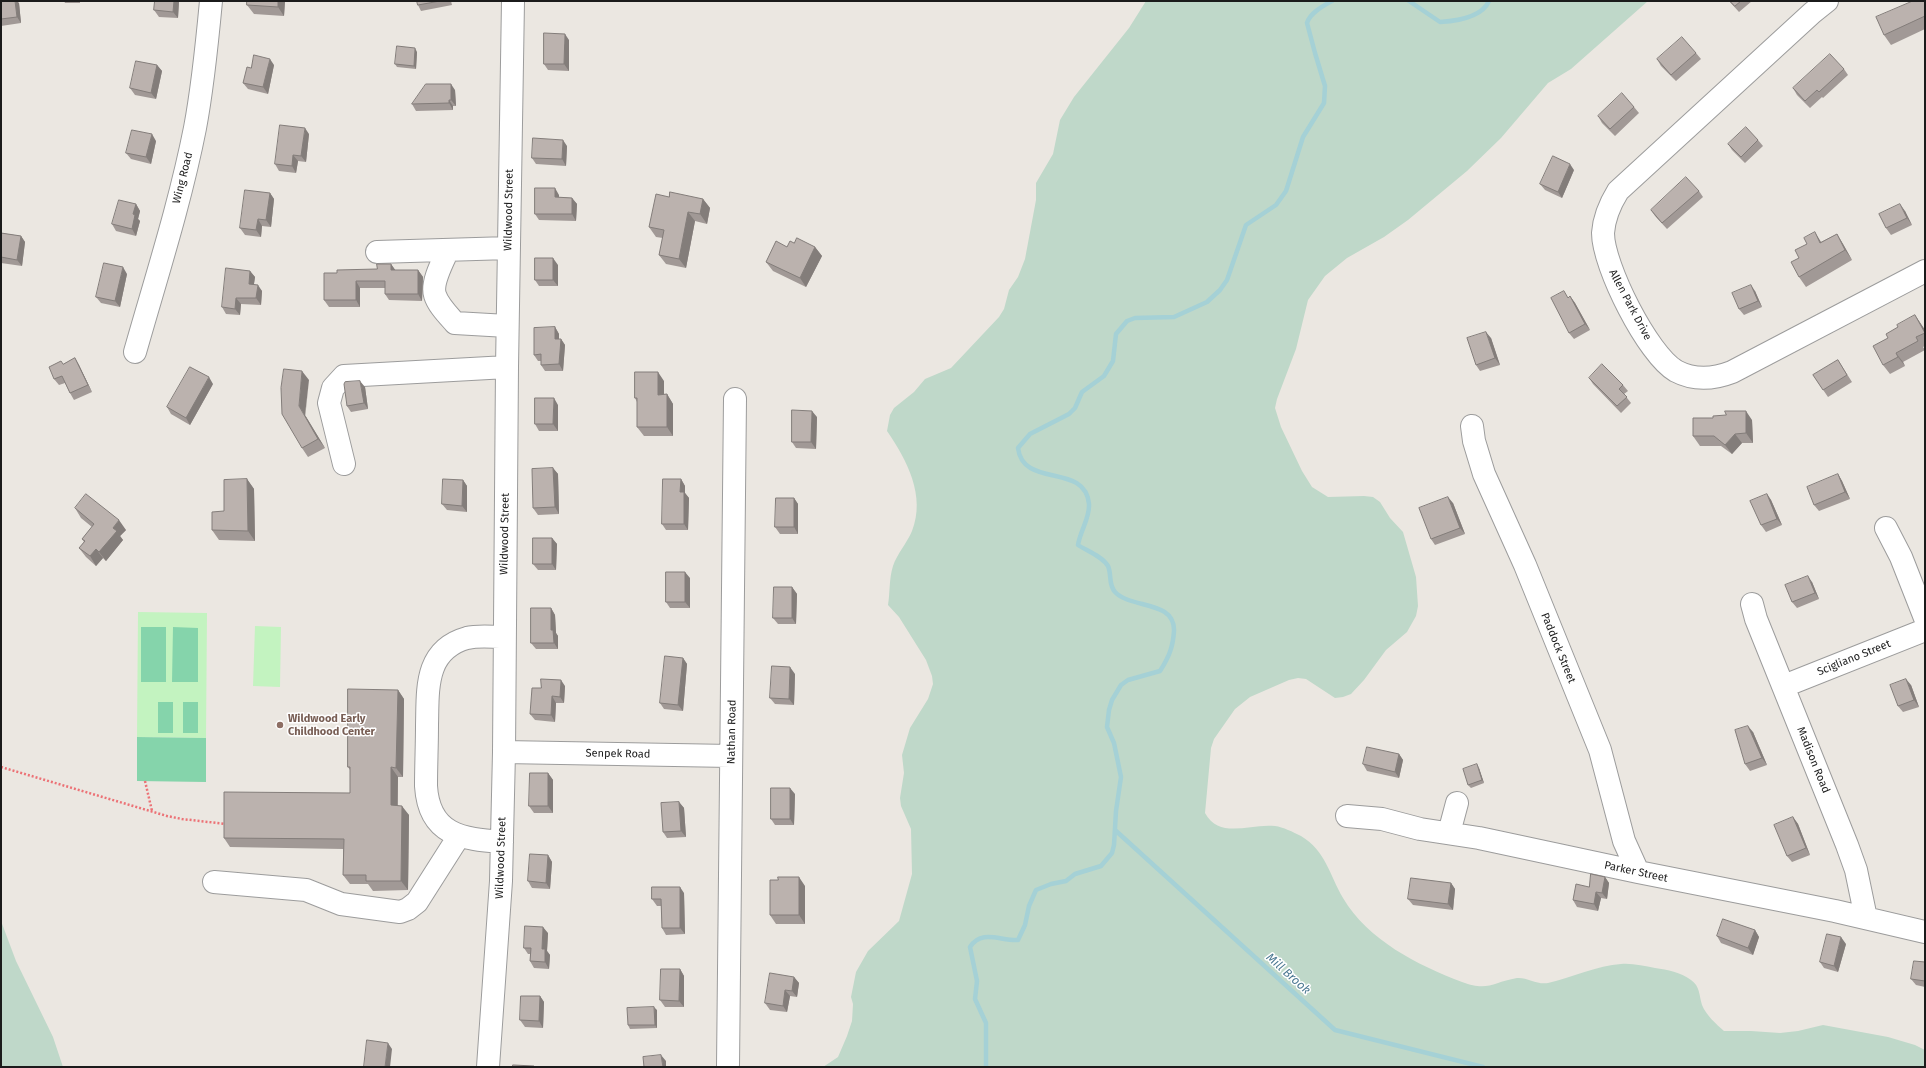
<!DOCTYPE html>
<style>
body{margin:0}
#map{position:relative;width:1926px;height:1068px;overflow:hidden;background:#ebe7e1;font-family:"Fira Sans",sans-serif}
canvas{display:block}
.frame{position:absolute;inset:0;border:2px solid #1b1b1b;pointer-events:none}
</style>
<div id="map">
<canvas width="1926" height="1068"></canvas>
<div class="frame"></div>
</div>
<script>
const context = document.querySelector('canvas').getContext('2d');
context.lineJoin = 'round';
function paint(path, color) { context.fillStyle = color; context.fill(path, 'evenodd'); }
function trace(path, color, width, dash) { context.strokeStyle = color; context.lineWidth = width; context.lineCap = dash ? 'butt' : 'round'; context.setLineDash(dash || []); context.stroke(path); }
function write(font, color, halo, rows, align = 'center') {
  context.font = font + ' "Fira Sans",sans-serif'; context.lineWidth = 3; context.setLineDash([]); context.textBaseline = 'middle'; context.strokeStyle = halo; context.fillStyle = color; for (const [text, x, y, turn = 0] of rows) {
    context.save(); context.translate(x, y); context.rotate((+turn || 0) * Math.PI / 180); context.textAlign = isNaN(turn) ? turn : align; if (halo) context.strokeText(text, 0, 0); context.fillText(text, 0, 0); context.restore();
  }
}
paint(new Path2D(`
 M1146,1H1648L1571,69L1548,83L1501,138L1467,171L1408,220L1384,237L1347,258L1325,276L1308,300L1296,349L1277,399L1275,408L1281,427L1302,471L1312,487L1328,497L1364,496L1373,497L1380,502L1390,518L1403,532L1416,577L1418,606L1416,616L1407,632L1386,650L1364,680L1351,694L1343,697L1335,698L1306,679L1298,678L1289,680L1250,697L1235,709L1214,739L1211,748L1205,813C1220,840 1250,823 1275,826C1283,827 1293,832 1301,836C1326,851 1329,874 1343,898C1368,940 1417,965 1462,982C1488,992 1493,982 1517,978C1527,977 1537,985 1548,983C1571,978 1598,965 1621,964C1632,963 1644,966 1655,968C1668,970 1680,972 1691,980C1700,986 1699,995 1702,1005C1706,1015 1716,1024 1724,1031H1751L1780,1033L1798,1031L1823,1025L1888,1037L1915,1045L1925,1050V1067H823L838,1057L847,1036L852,1021L853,1004L851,997L856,972L868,951L899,921L912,874L911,829L901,806L900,798L904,773L902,755L910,728L928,699L933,684L932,676L926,660L899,617L888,605C890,593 889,578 893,566C897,554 907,543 912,531C926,496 907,460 887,431L890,415L894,408L914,392L925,379L951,368L999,317L1004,309L1009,290L1018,277L1025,259L1036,200V183L1053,154L1060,120L1074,97L1129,28Z
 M1,921L16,961L53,1037L63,1067H1Z`), '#bfd8c9');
paint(new Path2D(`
 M138,612L207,613L206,738L137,737Z
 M255,626L281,627L280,687L253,686Z`), '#c3f3c0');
paint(new Path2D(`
 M141,627H166V682H141Z
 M173,627L198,628V682H172Z
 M158,702H173V733H158Z
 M183,702H198V733H183Z
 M137,737L206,738V782L137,781Z`), '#85d4ab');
trace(new Path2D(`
 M1409,1L1440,22C1456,21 1482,17 1489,1
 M1115,830L1335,1030L1483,1067
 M986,1067V1023L975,999L977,981L970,947C982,929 1000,941 1018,940L1025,925L1029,906L1036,890L1051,884L1066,881L1075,874L1101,866L1112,853L1114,845L1116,811L1121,777L1114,743L1107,727L1109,710L1112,700L1121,685L1128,680L1160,671C1169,657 1173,647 1174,631C1175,600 1131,609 1115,592C1108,584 1112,575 1108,566C1102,556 1087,551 1078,545C1080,531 1090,518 1089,504C1085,462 1023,489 1018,448L1030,434L1069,414L1075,408L1082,392L1104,376L1113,361L1116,334L1127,321L1135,318L1174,317L1207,302L1220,290L1227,280L1246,225L1276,205L1286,191L1303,137L1324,103L1325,86L1315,53L1307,23C1310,13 1323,6 1332,1`), '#a5d1d6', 4.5);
const minor = new Path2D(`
 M1827,1L1812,13L1618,191C1610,204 1604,218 1603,233C1603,266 1648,355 1676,371C1695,381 1714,379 1732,372L1925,271
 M448,250C443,261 431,283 435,295C438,305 448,315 455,323L507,326
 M377,252L509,248
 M135,352C156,278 180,204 195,128C203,86 207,44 211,1
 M1472,426L1474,441L1484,474L1525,565L1600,750L1624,841L1638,872
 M344,464L329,403L333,388L344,376L507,367
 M1886,528L1901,557L1925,618
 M1752,604L1756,619L1847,845L1856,870L1866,918
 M1784,686L1925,630
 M504,752L731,756
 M1347,816L1382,819L1420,829L1479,838L1638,872L1835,911L1925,932
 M1449,833L1457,803
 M502,842C462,839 429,835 426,786C426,766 427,745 427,725C428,690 424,650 467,638C479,635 492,637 504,637
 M214,882L306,890L341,904L400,912L408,909L417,902L459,836
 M728,1065L735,399
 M488,1067L501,881L504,752L507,367L513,1`);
trace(minor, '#9c9c9c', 24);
trace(new Path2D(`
 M1,767L167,816L182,819L226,824
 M145,781L152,811`), '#ec7276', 2.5, [2, 2]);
trace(minor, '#fff', 22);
paint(new Path2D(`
 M1,1L19,3L21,23L1,26Z
 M64,1H80V3H65Z
 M155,1H179L178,18L159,17L154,10Z
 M285,1L284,16L254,14L247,5Z
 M417,1H451L452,5L421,11L418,5Z
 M1729,1H1752L1739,12Z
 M1925,1V29L1891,45L1884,35Z
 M569,40V71L548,70L544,64Z
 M417,52L416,69L397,67L395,64Z
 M1696,53L1701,59L1676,81L1661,66L1657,59Z
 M157,65L162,71L156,99L135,95L130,88Z
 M274,65L268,94L248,89L243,83L251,68Z
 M1844,69L1848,75L1823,98L1822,97L1810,108L1797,95L1793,88Z
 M455,90L456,106H453V110L416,111L412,104Z
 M1634,107L1639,113L1615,136L1602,123L1598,116Z
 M309,134L306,162L298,161L296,173L279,171L275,164Z
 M1758,140L1763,146L1745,163L1732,150L1728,144Z
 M156,141L151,164L131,159L126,153Z
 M567,146L566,166L536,164L532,158Z
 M1574,170L1562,198L1545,190L1540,184Z
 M1699,191L1703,197L1667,229L1655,216L1651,210Z
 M270,193L274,199L271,227L262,226L261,237L245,235L240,228Z
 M559,195V197L572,198L577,204L576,221L539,220L535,214Z
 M669,197L703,199L710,208L707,224L695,221L686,268L666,264L659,255L663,238L656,237L649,227Z
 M136,204L140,211L138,219L140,221L136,236L116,231L112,224Z
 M1905,211L1912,225L1891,235L1886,228Z
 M1,233L21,236L25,242L22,266L1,263Z
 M1837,234L1843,244L1852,260L1806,287L1799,277V258L1821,242Z
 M794,243L815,247L822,256L806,287L773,271L766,262L787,247Z
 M391,264L395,270H418L423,277L422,301L389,300L385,294V288H360V307H329L324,300L337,273L377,269Z
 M558,265V286H539L535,280Z
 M250,271L255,277L254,284L262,291L261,305L241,304L240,315L226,314L222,307Z
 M127,274L120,307L101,303L96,297Z
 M1755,291L1762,307L1744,315L1739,309Z
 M1570,296L1575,303L1590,330L1574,339L1569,333L1568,298Z
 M1915,315L1925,330V346L1923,347L1925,350L1903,362L1905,366L1890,374L1883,365L1888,338L1898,327Z
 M555,327L559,334V339H561L565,345L563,371H545L541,365V361H538L534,355Z
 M1491,338L1500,365L1480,371L1476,365Z
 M75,358L79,365L92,392L74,400L70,393L65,383L59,385L54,379L64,364Z
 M1838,360L1852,382L1828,397L1813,375Z
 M1589,378L1623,385L1628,391L1624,394L1631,403L1621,413L1593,384Z
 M309,380L305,415L325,448L308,457L302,448Z
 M664,381V394H667L673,404V436H644L637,427V402L635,398Z
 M213,384L190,425L171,414L167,407Z
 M365,387L368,409L351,412L347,406Z
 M558,405V431H539L535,424Z
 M817,417L816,449L796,448L792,442Z
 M1752,420L1753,443H1742L1732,454L1721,446H1700L1693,436Z
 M553,468L558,474L559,514L538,515L533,508Z
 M1838,474L1842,481L1850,499L1819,511L1814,505Z
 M247,479L254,489L255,541L219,540L212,530L224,511Z
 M681,479L685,486V493L689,498L688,530H666L662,524Z
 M463,480L467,486V512L447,510L442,504Z
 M1767,494L1771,500L1782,525L1766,532L1761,525Z
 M794,498L798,504V534H780L775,527Z
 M1453,503L1465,534L1435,545L1431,539Z
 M75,508L126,530L120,536L123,540L106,561L103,558L96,566L86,557L79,548L84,542L82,539L92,527L81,518Z
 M552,538L557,544L556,570H538L533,564Z
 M690,578V608H670L666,602Z
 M1812,582L1819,599L1797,608L1792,602Z
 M792,587L797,594L796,624H778L773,618Z
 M551,608L555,615L556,633L558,636V649H536L531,643Z
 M683,658L687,664L683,711L664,709L660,703Z
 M795,674L794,705L775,704L770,698Z
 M1911,685L1919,707L1903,712L1898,706Z
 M565,686L564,703H556L555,722L535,720L530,714L541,688Z
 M398,690L404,699L403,777H398V806L409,815L408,890L373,891L368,884H350L343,875V849L230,847L224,838L350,793V770L348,767Z
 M1753,732L1767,765L1750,771L1745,764Z
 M1399,754L1403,760L1399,778L1367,771L1363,764Z
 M1479,768L1484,783L1471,788L1468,785Z
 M548,773L553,780V813H534L529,806Z
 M795,794L794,825H775L771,819Z
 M679,802L684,808L686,837L667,838L663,832Z
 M1793,817L1798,824L1810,855L1792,862L1787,856Z
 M548,855L552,862L550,889L532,888L528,881Z
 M1605,877L1609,883L1607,899L1601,898L1598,911L1577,907L1573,900L1589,887Z
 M778,880L805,886V924H776L770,915Z
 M1451,883L1455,889L1453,910L1413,905L1408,899Z
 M684,893L685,934L666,935L662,928L661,906H657L652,899Z
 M1755,930L1759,937L1753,955L1721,943L1717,936Z
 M548,933L547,951L550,955L549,969L534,968L530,961V954H528L524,948Z
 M1846,944L1838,972L1824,968L1820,962Z
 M1925,962V987L1916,985L1911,979Z
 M680,969L684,976V1007H665L660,1000Z
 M794,977L799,983L797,997L790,996L787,1012L770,1010L765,1003Z
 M540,996L544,1002L543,1028L525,1027L520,1020Z
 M657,1010V1028L630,1029L628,1025Z`), '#a19996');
paint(new Path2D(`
 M15,1H17L19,3L21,23L17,17Z
 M174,1H179L178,18L173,12Z
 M278,1H285L284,16L278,7Z
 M565,34L569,40V71L564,64Z
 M415,48L417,52L416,69L414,66Z
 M270,59L274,65L268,94L263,87Z
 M157,65L162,71L156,99L151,93Z
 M451,84L455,90L456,106L451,100Z
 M449,100L453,106V110L449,103Z
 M305,128L309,134L306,162L301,156Z
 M152,134L156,141L151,164L146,157Z
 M563,140L567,146L566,166L562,159Z
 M293,155L298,161L296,173L292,166Z
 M1570,164L1574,170L1562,198L1558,192Z
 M555,188L559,195V204L555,197Z
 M270,193L274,199L271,227L266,220Z
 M572,198L577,204L576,221L572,214Z
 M703,199L710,208L707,224L700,214Z
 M136,204L140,211L138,219L140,221L136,236L132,229L133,214Z
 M1900,204L1905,211L1912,225L1907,218Z
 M688,212L695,221L686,268L679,259Z
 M258,219L262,226L261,237L256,230Z
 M1815,232L1827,252L1820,243Z
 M1837,234L1843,244L1852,260L1845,250Z
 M21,236L25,242L22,266L17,260Z
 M815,247L822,256L806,287L800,278Z
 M553,258L558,265V286L553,280Z
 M391,264L396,271L391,270Z
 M123,267L127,274L120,307L115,301Z
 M418,270L423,277L422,301L418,294Z
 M250,271L255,277L253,290L249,284Z
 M356,281L360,288V307L356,300Z
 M258,285L262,291L261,305L256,298Z
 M1751,285L1755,291L1762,307L1758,301Z
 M1570,296L1575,303L1590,330L1585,324Z
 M236,298L241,304L240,315L235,309Z
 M1915,315L1925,330V333Z
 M555,327L559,334V346L555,339Z
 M1486,332L1491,338L1500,365L1495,358Z
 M561,339L565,345L563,371L559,364Z
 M1896,353L1903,362L1905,366L1898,357Z
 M75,358L79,365L92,392L88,385Z
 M302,371L309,380L305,415L325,448L318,439L299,406Z
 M658,372L664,381V404L658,395Z
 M209,377L213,384L190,425L186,418Z
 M360,381L365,387L368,409L364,403Z
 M667,394L673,404V436L667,427Z
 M554,398L558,405V431L553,424Z
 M812,411L817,417L816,449L811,442Z
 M1746,411L1752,420L1753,443L1746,433Z
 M1735,434L1742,443L1732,454L1725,445Z
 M553,468L558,474L559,514L555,507Z
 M1838,474L1842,481L1850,499L1845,492Z
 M247,479L254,489L255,541L248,531Z
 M681,479L685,486V493L689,498L688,530L684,524L680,492Z
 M463,480L467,486V512L462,506Z
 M1767,494L1771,500L1782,525L1777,519Z
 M1448,497L1453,503L1465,534L1460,528Z
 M794,498L798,504V534L794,527Z
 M119,520L126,530L120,536L123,540L106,561L99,552L113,528Z
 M552,538L557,544L556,570L552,564Z
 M96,549L103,558L96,566L90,556Z
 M685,572L690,578V608L685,602Z
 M1808,576L1812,582L1819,599L1815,593Z
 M792,587L797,594L796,624L792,618Z
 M551,608L555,615L556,633L558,636V649L554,643L551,630Z
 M683,658L687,664L683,711L678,705Z
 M790,667L795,674L794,705L789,699Z
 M1906,679L1911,685L1919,707L1914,700Z
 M561,680L565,686L564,703L560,697Z
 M398,690L404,699L403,777L396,768Z
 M552,696L556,703L555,722L551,715Z
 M1748,726L1753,732L1767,765L1762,758Z
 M1399,754L1403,760L1399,778L1395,772Z
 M1477,764L1479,768L1484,783L1482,780Z
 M391,767L398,777L397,815L391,805Z
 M548,773L553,780V813L548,806Z
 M790,788L795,794L794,825L790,819Z
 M679,802L684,808L686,837L681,831Z
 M402,806L409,815L408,890L401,881Z
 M1793,817L1798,824L1810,855L1806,848Z
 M548,855L552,862L550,889L546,883Z
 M799,877L805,886V924L799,915Z
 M1605,877L1609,883L1607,899L1602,893Z
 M1451,883L1455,889L1453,910L1448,904Z
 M680,887L684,893L685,934L680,928Z
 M1596,892L1601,898L1598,911L1594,904Z
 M543,927L548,933L547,951L550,955L549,969L545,962L542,949Z
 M1755,930L1759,937L1753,955L1748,948Z
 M1841,937L1846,944L1838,972L1834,966Z
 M680,969L684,976V1007L679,1001Z
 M794,977L799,983L797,997L792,991Z
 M785,990L790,996L787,1012L783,1006Z
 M540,996L544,1002L543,1028L539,1021Z
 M654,1007L657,1010V1028L655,1025Z
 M388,1043L392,1049L390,1067H385Z
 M661,1055L666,1061V1067H663Z`), '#837d7a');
const building = new Path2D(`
 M1,1H15L17,17L1,19Z
 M155,1H174L173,12L154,10Z
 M247,1H278V7L247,5Z
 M417,1H440L418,5Z
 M1730,1H1741L1735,6Z
 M1913,1H1925V16L1884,35L1876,17Z
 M544,33L565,34L564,64H544Z
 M1682,37L1696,53L1671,75L1657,59Z
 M397,46L415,48L414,66L395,64Z
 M1830,54L1844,69L1819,92L1817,90L1805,101L1793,88Z
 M254,55L270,59L263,87L243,83L247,67L251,68Z
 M136,61L157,65L151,93L130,88Z
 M426,84H451V100H449V103L412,104Z
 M1622,93L1634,107L1610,129L1598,116Z
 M280,125L305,128L301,156L293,155L292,166L275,164Z
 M1746,127L1758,140L1741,157L1728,144Z
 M132,130L152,134L146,157L126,153Z
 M533,138L563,140L562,159L532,158Z
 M1553,156L1570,164L1558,192L1540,184Z
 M1686,177L1699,191L1662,223L1651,210Z
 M535,188H555V197L572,198V214H535Z
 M245,190L270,193L266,220L258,219L256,230L240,228Z
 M670,192L703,199L700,214L688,212L679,259L659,255L664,230L649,227L656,194L669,197Z
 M119,200L136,204L133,214L135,215L132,229L112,224Z
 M1900,204L1907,218L1886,228L1879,214Z
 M1815,232L1820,243L1837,234L1845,250L1799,277L1791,262L1799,258L1795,250L1807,244L1804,238Z
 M1,233L21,236L17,260L1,257Z
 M797,238L815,247L800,278L766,262L776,241L787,247L790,241L794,243Z
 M535,258H553V280H535Z
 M104,263L123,267L115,301L96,297Z
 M377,264H391V270H418V294H385V281H356V300H324V273H337V270L377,269Z
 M226,268L250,271L249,284L258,285L256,298H236L235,309L222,307Z
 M1751,285L1758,301L1739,309L1732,293Z
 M1564,291L1568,298L1570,296L1585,324L1569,333L1551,298Z
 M1915,315L1925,333L1916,337L1918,341L1896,353L1898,357L1883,365L1873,346L1888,338L1886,334L1898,327L1897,325Z
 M555,327V339H561L559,364L541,365V354L534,355V328Z
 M1486,332L1495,358L1476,365L1467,338Z
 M75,358L88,385L70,393L62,376L54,379L49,367L61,361L63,364Z
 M1838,360L1847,375L1823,390L1813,375Z
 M1602,364L1623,385L1619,389L1627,397L1617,406L1589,378Z
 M190,367L209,377L186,418L167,407Z
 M284,369L302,371L299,406L318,439L302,448L282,414L281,388Z
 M635,372H658V395L667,394V427H637V398H635Z
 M360,381L364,403L347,406L344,384L345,382Z
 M535,398H554L553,424H535Z
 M792,410L812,411L811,442H792Z
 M1725,411H1746V433L1735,434L1725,445L1714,436H1693V418H1713V416L1726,415Z
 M553,468L555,507L533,508L532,469Z
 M1838,474L1845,492L1814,505L1807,487Z
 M247,479L248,531L212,530V512L224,511V480Z
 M443,479L463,480L462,506L442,504Z
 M663,479H681L680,492H684V524H662Z
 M86,494L119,520L113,528L117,531L99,552L96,549L90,556L79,548L85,541L82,539L94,524L75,508Z
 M1767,494L1777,519L1761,525L1750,501Z
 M1448,497L1460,528L1431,539L1419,508Z
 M776,498H794V527H775Z
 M533,538H552V564H533Z
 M666,572H685V602H666Z
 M1808,576L1815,593L1792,602L1785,585Z
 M774,587H792V618H773Z
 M531,608H551V630H553L554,643H531Z
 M665,656L683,658L678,705L660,703Z
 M772,666L790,667L789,699L770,698Z
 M541,679L561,680L560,697L552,696L551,715L530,714L532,688H541Z
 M1906,679L1914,700L1898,706L1890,685Z
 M348,689L398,690L396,768L391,767V805L402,806L401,881H366V875H343L344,839L224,838V792L350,793V767H348Z
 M1748,726L1762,758L1745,764L1735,730Z
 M1367,747L1399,754L1395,772L1363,764Z
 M1477,764L1482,780L1468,785L1463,769Z
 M530,773H548V806H529Z
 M771,788H790V819H771Z
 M679,802L681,831L663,832L661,803Z
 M1793,817L1806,848L1787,856L1774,825Z
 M530,854L548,855L546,883L528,881Z
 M1591,874L1605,877L1602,893L1596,892L1594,904L1573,900L1576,884L1589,887Z
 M778,877H799V915H770V880H778Z
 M1411,878L1451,883L1448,904L1408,899Z
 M652,887H680V928H662L661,899H652Z
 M1723,919L1755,930L1748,948L1717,936Z
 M525,926L543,927L542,949H545V962L530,961L531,948H524Z
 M1827,934L1841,937L1834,966L1820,962Z
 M1914,961L1925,962V981L1911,979Z
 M661,969H680L679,1001L660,1000Z
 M770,973L794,977L792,991L785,990L783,1006L765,1003Z
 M521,996H540L539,1021L520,1020Z
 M654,1007L655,1025H628L627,1008Z
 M367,1040L388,1043L385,1067H364Z
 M661,1055L663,1067H644L643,1057Z
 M513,1065L534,1066V1067H513Z`);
paint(building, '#bbb2ae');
trace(building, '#837d7a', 1);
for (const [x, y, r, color] of [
 [280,725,4,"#8d6e63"]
]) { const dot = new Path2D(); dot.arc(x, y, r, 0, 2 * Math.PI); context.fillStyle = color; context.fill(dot); trace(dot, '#fff', 1.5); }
write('11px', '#1b1b1b', '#fff', [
 ["Wing Road",183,178,-76],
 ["Wildwood Street",509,210,-89],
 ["Allen Park Drive",1630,305,62],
 ["Wildwood Street",505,534,-89],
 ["Paddock Street",1558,648,68],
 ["Scigliano Street",1854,658,-22],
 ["Nathan Road",732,732,-89],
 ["Senpek Road",618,754,1],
 ["Madison Road",1813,760,68],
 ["Wildwood Street",501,858,-88],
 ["Parker Street",1636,872,12]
]);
write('bold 11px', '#785e54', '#fff', [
 ["Wildwood Early",288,719],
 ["Childhood Center",288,732]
], 'left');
write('italic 12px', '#4b7892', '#fff', [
 ["Mill Brook",1288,974,42]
]);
</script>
